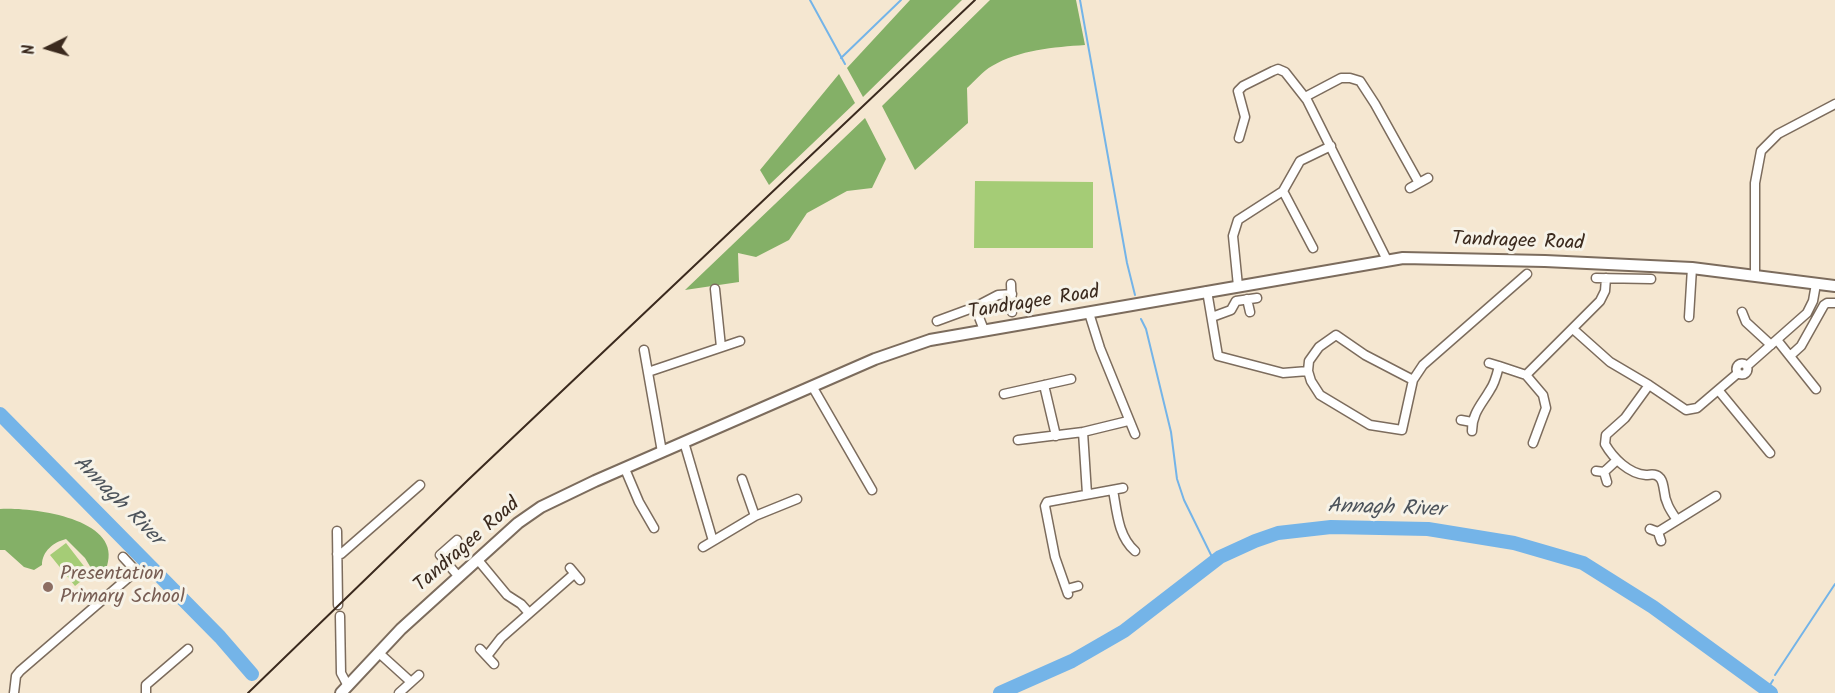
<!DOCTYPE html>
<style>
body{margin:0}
#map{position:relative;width:1835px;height:693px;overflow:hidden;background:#f5e7d1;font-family:Kalam,sans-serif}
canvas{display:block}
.north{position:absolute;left:18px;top:18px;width:60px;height:60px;-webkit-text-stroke:4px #f7f3e8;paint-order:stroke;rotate:265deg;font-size:16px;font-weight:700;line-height:24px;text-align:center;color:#3b2a1e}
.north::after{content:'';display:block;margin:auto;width:21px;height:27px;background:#3b2a1e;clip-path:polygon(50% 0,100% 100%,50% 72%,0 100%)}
</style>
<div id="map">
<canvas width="1835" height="693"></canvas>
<div class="north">N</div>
</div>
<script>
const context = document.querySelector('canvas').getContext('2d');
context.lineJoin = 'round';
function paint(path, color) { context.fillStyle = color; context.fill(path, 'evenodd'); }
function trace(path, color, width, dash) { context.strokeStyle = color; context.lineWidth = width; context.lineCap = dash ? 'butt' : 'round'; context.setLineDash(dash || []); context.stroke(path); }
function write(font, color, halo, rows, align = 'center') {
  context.font = font + ' Kalam,sans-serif'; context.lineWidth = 6; context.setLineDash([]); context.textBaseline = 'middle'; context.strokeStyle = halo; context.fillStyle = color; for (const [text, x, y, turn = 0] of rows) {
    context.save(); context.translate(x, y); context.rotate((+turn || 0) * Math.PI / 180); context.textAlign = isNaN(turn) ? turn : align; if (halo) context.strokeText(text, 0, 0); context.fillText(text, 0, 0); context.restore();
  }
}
paint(new Path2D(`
 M975,181L1093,182V248H974Z
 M66,543L90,574L75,586L50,555Z`), '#a5cc76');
paint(new Path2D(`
 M910,0H962L863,97L847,68Z
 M990,0H1076L1085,45C1054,47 1019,50 992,66C983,71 975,81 967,88L968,123L915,170L882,106Z
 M839,74L855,103L769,185L760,170Z
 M865,118L886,159L872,188L847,191L807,213L789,240L756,257L738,253L739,282L685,290Z
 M0,509C31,507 123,518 107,566L94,573L85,558L66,539C54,542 42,551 42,565L34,570L24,567L5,550H0Z`), '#84b067');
trace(new Path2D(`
 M810,0L845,64
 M1080,0L1127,263L1135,295
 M841,58L901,0
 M1141,319L1146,329L1171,432L1177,479L1184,500L1214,561
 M1775,675L1835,584
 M1767,690L1773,680`), '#74b4e8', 2);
trace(new Path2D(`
 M0,414L220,637L252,674
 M1000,693L1072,661L1124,631L1220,557L1255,541L1278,533L1331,527L1428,529L1514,543L1583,563L1653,607L1771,693`), '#74b4e8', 14);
const minor = new Path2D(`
 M1305,97L1341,78H1350L1360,81L1375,104L1419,183
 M1239,138L1245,117L1238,91L1243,86L1273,71L1278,69L1285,72L1307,100L1387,260
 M1410,188L1428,178
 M1283,191L1313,248
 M1755,276V183L1761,151L1778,134L1835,104
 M1596,278L1651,279
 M1011,284L1012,312
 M1238,286L1233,236L1238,220L1283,191L1300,161L1331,146
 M715,289L721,347
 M1207,291L1218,356L1283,373L1308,371
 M1247,299L1250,312
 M1742,312L1746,322L1771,345
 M1089,313L1100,348L1135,434
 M1212,317L1231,310L1236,301L1257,298
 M1689,317L1692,268
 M937,321L975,307
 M1573,329L1610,362L1649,385L1686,410L1697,408L1738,373
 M984,330L975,307L998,295L1012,294
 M1777,340L1816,389
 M644,350L662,452
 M1790,356L1801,346L1824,305L1827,303H1835
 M1489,363L1499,366
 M1736.5 369a5.5 5.5 0 1 1 11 0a5.5 5.5 0 1 1-11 0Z
 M1747,366L1807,313L1813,301L1816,284
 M648,372L740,341
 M1526,375L1600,301L1605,291L1606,278
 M1413,380L1365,355L1336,335L1319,347L1309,361L1308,371L1311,381L1320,395L1370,425L1402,430L1413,380L1423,365L1527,274
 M1044,385L1056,436
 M1649,385L1625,418L1606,435L1605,444C1613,458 1629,474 1646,475C1651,475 1655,473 1659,477C1663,480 1663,485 1664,490C1665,502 1670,510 1677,520
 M812,386L872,490
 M1719,391L1770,453
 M1004,394L1071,379
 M1461,420L1472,422
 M1472,431C1472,413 1482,404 1490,390C1495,383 1497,374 1499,366L1526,375L1543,395L1546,408L1533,443
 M1083,432L1087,494
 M1018,440L1083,432L1128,421
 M684,442L713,541
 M625,469L639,502L654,528
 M1596,471L1604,472L1617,460
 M1604,472L1607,482
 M742,479L755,516
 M1113,490C1117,512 1118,536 1135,551
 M1650,529L1658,532L1716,496
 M337,531L338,605
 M1658,532L1661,541
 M457,540L440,555L459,577
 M703,547L755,516L797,499
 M337,554H341L420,485
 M478,560L507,595L521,604L529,613
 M570,568L580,580
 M1067,589L1078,586
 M1068,594L1055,557L1045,506L1047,502L1123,488
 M340,616L341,673L348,686
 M480,649L494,664
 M379,653L411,682
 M487,656L501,638L574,574
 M14,693L16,676L20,671L136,571L123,557
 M146,693V685L188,649
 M399,693L419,675`);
const secondary = new Path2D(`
 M341,693L401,629L518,523L541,507L595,481L875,359L930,340L1403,258L1545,261L1692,268L1835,286`);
trace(minor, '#7c6c5d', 11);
trace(secondary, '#7c6c5d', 14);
trace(minor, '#fff', 8);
trace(secondary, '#fff', 10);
trace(new Path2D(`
 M248,693L468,480L975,0`), '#3b2a1e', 2);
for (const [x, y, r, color] of [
 [48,587,6,"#8d6e63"]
]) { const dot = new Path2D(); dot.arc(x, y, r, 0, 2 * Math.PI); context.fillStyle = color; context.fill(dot); trace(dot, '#f7f3e8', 2); }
write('20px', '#3b2a1e', '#f7f3e8', [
 ["Tandragee Road",1518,243,2],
 ["Tandragee Road",1034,304,-9],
 ["Tandragee Road",468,546,-41]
]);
write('20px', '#785e54', '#f7f3e8', [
 ["Presentation",60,576],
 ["Primary School",60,599]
], 'left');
write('italic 21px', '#4c535b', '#f7f3e8', [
 ["Annagh River",117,502,45],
 ["Annagh River",1386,510,2]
]);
</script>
